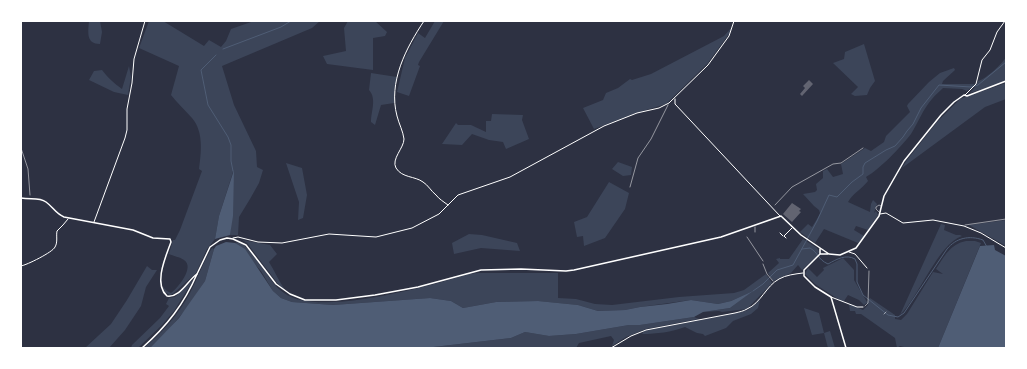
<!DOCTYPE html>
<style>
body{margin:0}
#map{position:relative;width:1027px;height:369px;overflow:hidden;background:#2d3142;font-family:"Noto Sans",sans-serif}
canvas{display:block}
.frame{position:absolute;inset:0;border:22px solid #fff;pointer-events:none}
</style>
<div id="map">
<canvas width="1027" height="369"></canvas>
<div class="frame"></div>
</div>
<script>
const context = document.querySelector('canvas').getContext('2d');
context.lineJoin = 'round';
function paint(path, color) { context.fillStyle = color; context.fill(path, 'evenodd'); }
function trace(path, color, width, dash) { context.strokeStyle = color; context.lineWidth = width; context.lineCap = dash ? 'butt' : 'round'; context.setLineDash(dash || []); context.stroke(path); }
paint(new Path2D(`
 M89,21H100L102,32L100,44C86,44 88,32 89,21Z
 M149,21H163L204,46L209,40L221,47L226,41L231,29L254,21H320L312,28L222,66L234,105L256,151L257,167L263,170L259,183L250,199L239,217L238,235H230L233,172L219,216L215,239L207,249L196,273L174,293L170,295L165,292L162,286L167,291L171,293C178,288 195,267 184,260C180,257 173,256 169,254L173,240H175L180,230L202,171L199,169C201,153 204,132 192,118C185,110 177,103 171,95L179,66L139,48Z
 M348,21H375L387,32L385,36L373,38V70L327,64L323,56L346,51L344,28Z
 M435,21H444L419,62L418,65L420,66L409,96L397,92L405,58L418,33L425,38Z
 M732,27L729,34L707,64L666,104L636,113L594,129L583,108L603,100L606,93L618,88L630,79L632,80L651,74L724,36Z
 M864,44L875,81L870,88L867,95L855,96L851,94L858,87L833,63L844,59L845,52Z
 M1006,57V80L998,84L970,93L975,87L978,81C986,79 1002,64 1006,57Z
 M129,66L131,77L128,95L114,92L89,80L94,71L102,70C108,78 114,83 122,89Z
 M954,68L955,70L943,81L942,84H975L973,87L967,91L962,89L943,88C940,91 935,95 932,99C923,109 918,123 911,134C901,147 880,169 866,177L868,181C861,190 853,193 848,202L870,212L871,204L873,200L877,204L874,213L876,211L878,215L868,230L856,226L854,230L864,236L858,243L824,229L815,243L800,232L808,224L812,227L817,219L820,213L819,210L814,206L803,194L815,192L817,190L816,184L823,178V171L827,169L833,177L843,174L841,164L865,148L871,151L884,142L886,136L910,112L907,106L908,104L929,82L940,73Z
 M371,73L397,77L394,91V103L381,105L375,125L371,122C371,111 377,99 369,90Z
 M1006,83V99L985,107L902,168L907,160L937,122L960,99Z
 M492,114L523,115L522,120L529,139L506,149L503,142L489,140L472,134L462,145L442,144L456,123L458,125H471L486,132V121H491Z
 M618,162L632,167L631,175L623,176L612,169Z
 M286,163L302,168L307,195L303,218L298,220L299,202Z
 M609,182L629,193L625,209L605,238L584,246L583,236L577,237L574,222L587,217Z
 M1006,220V246L969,225Z
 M941,224L945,225L944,230L956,235H960L962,236C938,244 919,297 900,315Z
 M469,234L482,235L517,243L520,251L481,248L454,254L452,243Z
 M803,239L817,248L819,252L818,255L802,270L798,265L791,273L773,281L768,273L779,263L776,259L780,258V259H789Z
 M242,240L270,245L277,254L269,262C275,272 279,281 285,290L278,284L247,243Z
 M966,241H975L981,243L938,348H908L900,346L897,348L895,338L861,314H856L855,311H850L849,304L863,310L868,305L867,303L864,305L859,300L848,295L844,301H841L815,284L805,274L808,268L817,277L824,270L823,268L843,258L854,270V280L867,302L870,298L895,315V319L901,320L907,314L933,272L943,274L936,269C944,257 950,244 966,241Z
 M239,242L245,246C252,254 258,262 264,270C270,278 275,287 284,293C318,318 429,286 469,274L478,273H558V298L576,299L595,304L612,305L679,297L734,293L744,290L766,274L772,283L747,309L722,312L719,311L703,312L730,308L751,292L731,301L718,304L691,300L640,307L625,310L598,311L578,305L538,301L496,302L463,308L451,301L430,298L333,305L292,302L281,298L273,291L261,271L235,243Z
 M212,248L214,249L205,281L187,308L169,329L150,348H144C162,333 179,314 190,293C198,278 203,262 212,248Z
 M147,266L152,270H157L146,287L141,306L125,330L109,348H85L111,324L127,300Z
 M194,279L174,311L162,325L138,348H131L132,345L160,318L169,306L166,304L169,298L175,297Z
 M760,300L758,308L751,314L733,321L726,328L705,336L703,334L697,333L685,327C671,332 657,334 642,334L644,331L742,312L748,310Z
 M804,308L819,313L824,333L830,331L835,348H828L824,333L812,335Z
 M694,317L699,319L646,329L626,337L612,346L614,340L611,336L579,343L576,348H559L557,347L553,348H425L511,338L525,332L549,336L576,334L629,325H640Z`), '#3c4559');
paint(new Path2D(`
 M234,170L233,216L230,235L215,239L219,216Z
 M226,242L235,243L245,249L273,291L281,298L292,302L333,305L430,298L451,301L463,308L496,302L538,301L578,305L598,311L625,310L640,307L667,304L691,300L718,304L731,301L753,291L730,308L703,312L694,317L640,325H629L576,334L549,336L525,332L511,338L425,348H150L179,318L205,281L214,249L216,246Z
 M994,245L995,250L1006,256V348H938L980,246Z`), '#4f5d75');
trace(new Path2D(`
 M223,49L281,27L291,21
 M216,55L201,70L208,105L228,137L231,145V161L233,171
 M802,249L810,248C819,253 817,259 828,264C837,259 846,254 855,259L857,264V282L863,295L888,315L898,317L904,313L947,249C956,238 969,235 983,240L987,247
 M753,291L763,284L777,270L793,265L817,221L829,195L837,197L852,182L863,174V167L865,163L886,150L895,146L903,137L907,131L913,124L921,108L939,85L971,87L978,85L1006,62`), '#4f5d75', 1);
paint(new Path2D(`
 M809,80L813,84L802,96L800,94L805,88L803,86Z
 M792,203L801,209L799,211L801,212L792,222L783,214Z`), '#626471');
trace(new Path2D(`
 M21,148L28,169L30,195
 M775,205L792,187L833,164L841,163L863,148
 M747,237L763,261
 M865,306L868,303L869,271
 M884,314L886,312`), '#fff', 0.5);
trace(new Path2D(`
 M630,187L638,158L651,139L668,105
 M880,213L876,209V207L879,205L881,206
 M965,225L1006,219
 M755,227V232
 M763,264L767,274L773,281`), '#fff', 0.5);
trace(new Path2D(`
 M424,21C406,48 388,82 397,116C399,124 403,131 404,139C404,148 391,159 396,168C402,178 415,176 423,182C428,185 431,191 436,195C439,199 444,202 448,205
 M965,95L976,84L982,60L990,50L997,32L1005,21
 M675,99V104L780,216
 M880,214L886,213L903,223L933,220L964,226L981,233L1006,248
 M94,222L125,138L127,130V109L132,83L134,59L145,21
 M780,233L783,236
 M233,238L238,237L258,242L282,243L329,234L376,237L412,228L439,214L458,195L510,177L604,126L637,113L659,108L669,103L708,65L729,36L734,21
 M786,238L784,236L792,228
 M849,252L855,254L867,268
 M21,266C27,265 53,252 55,247C58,242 56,236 57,231L63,225L68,219
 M831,297L857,307H863
 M611,348L631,336L646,330L735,313C739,312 744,311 747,309C761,303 766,286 779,279C786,275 795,274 803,273`), '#fff', 1);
trace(new Path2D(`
 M820,249V254L804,270V276L815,287L831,297L846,348
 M820,254H828
 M197,274L210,247L220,240L227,238L233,239L246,245L276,284L290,294L305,300H336L375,295L418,287L481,270L521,269L566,271L574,270L721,237L781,216L801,235L829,254L840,255L856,248L879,216L884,196L904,161L941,115L954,102L964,95L967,96L1006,81`), '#fff', 1.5);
trace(new Path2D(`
 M21,198C30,200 39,197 46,202C53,207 56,214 64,217L133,230L153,238L170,239L171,242C166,256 153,284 167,296C180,298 188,280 197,274
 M142,348C167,326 184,304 197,274`), '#fff', 1.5);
</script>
